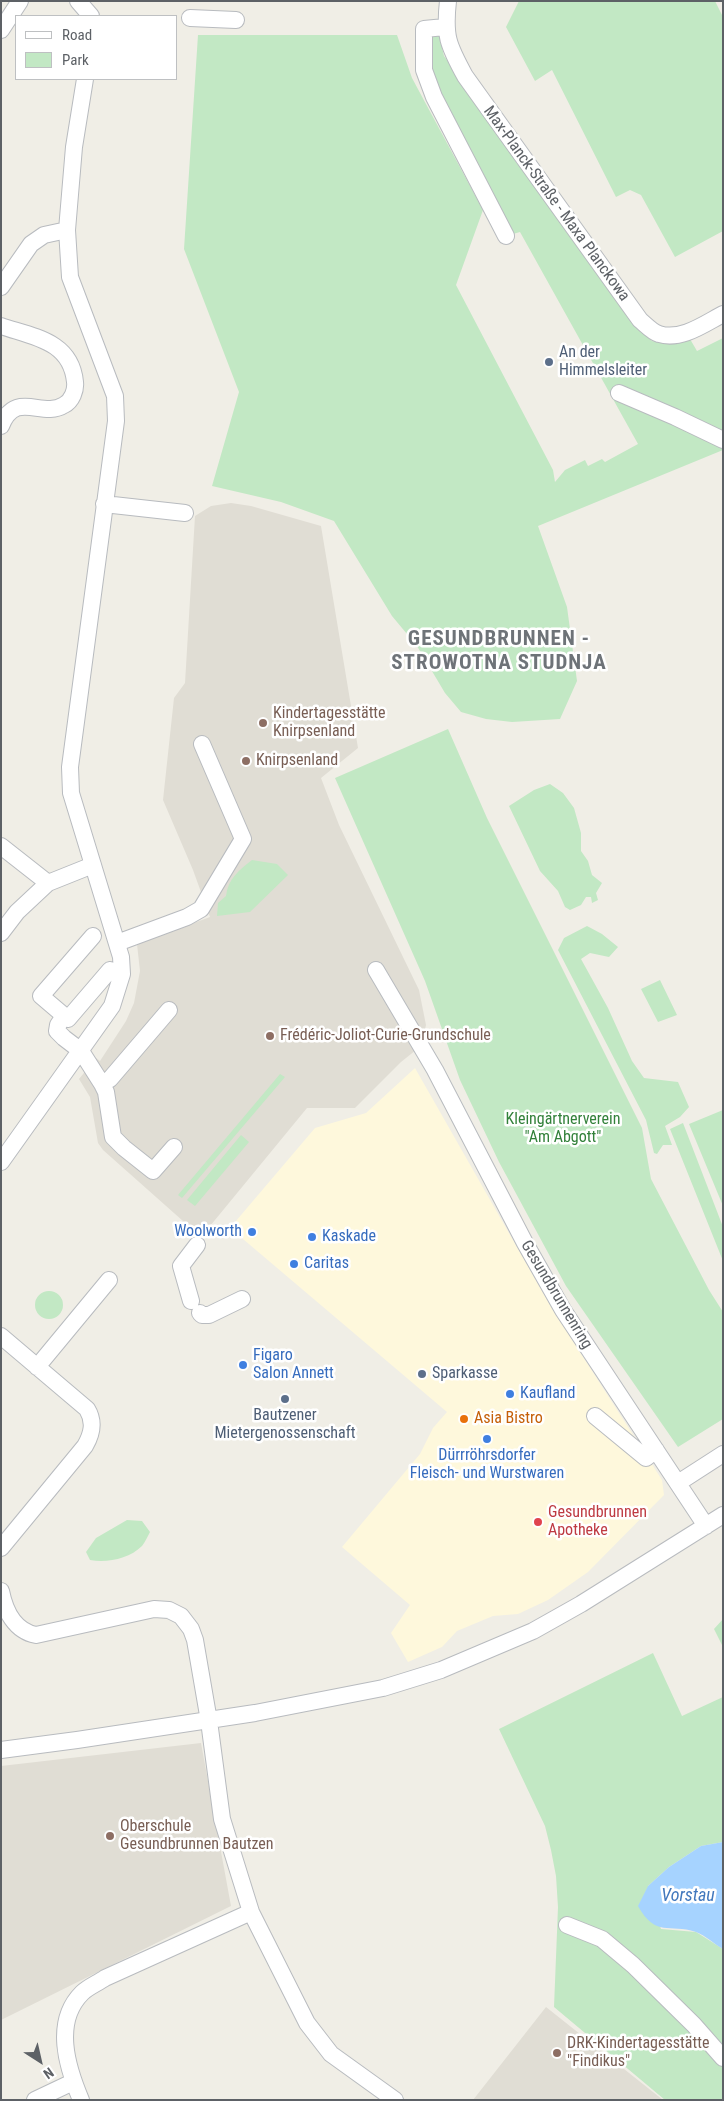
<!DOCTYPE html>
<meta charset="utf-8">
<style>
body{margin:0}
#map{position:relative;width:724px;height:2101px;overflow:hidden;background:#f0eee6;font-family:"Roboto Condensed",sans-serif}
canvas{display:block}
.frame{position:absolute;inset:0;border:2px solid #5d6166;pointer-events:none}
.legend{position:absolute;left:15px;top:15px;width:162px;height:65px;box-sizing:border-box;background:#fff;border:1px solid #bec0c2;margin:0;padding:6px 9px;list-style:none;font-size:15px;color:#5d6166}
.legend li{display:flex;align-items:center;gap:10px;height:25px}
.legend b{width:25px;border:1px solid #bec0c2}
.north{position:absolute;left:15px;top:2036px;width:50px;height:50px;-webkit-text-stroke:4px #fff;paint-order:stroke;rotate:145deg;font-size:14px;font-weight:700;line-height:20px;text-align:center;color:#5d6166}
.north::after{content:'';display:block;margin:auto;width:18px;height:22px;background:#5d6166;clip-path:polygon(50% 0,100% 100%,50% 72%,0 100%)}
</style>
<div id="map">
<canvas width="724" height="2101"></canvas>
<div class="frame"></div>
<ul class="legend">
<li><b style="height:6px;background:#fff"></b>Road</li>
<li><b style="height:14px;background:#c2e8c4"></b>Park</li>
</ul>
<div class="north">N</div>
</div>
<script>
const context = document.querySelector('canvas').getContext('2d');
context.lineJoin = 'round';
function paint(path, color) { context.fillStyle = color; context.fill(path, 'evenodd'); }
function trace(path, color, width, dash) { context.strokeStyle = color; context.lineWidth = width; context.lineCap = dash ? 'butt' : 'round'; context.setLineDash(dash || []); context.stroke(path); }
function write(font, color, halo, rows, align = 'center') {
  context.font = font + ' "Roboto Condensed",sans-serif'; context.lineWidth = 5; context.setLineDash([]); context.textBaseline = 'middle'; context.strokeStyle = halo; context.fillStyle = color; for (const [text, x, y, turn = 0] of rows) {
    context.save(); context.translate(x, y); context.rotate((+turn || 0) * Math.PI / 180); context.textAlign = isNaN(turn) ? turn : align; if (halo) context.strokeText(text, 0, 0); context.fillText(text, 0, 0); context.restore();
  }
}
paint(new Path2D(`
 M415,1068L551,1307L662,1480L664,1495L588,1572L548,1600L518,1614L493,1616L457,1631L442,1647L408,1662L391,1633L410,1605L342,1547L420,1454L433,1428L447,1412L230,1228L315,1128L366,1113Z`), '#fef8dc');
paint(new Path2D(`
 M231,503L251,506L321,526L358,748L321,778L339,825L419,990L426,1025L421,1046L401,1062L355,1108H307L201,1237L103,1150L98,1143L90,1097L79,1079L96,1058L100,1061L126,1021L134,1003L140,971L137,944L210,917L193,870L163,800L174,698L185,683L195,516L211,506Z
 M201,1743L231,1906L1,2020V1766Z
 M546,2007L663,2100H473Z`), '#e0ddd4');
paint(new Path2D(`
 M519,1H715L723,17V231L675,257L641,195L630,190L616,197L552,70L535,81L506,27Z
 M428,34H439L444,56L652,341L674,344L690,339L697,351L723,338V450L538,526L567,607L577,681L560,719L512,722L486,719L461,712L445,693L417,646L392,616L334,521L281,502L212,486L239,392L184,249L198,35H397L412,78L483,210L456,285L553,470L555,482L565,470L585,460L588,466L602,459L605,462L638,444L520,232L506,236L428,69Z
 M448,729L487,818L642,1128L651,1179L709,1290L723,1312V1419L678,1447L566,1286L499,1162L460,1080L425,981L335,778Z
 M550,784L563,793L574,808L581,833V851L588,861L592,875L602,883L596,893L598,900L592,903L591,897H586L581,905L570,910L565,907L558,891L540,871L509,806L534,790Z
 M252,860L277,864L288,875L250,912L217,916L218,903L226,896C228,879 239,870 252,860Z
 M587,926L602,934L618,947L609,957L590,953L581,959L608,1008L632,1061L644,1078L678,1082L689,1107L680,1117L665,1126L672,1145H663L657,1154L654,1153L646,1120L558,950L564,938Z
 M660,980L677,1015L658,1022L641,989Z
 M280,1074L285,1077L182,1198L178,1195Z
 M723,1110V1206L689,1124Z
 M683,1123L723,1227V1261L670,1129Z
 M241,1135L249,1142L195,1206L187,1200Z
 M35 1305a14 14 0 1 1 28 0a14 14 0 1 1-28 0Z
 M127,1520L142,1521L150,1532C148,1536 145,1542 142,1546C129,1559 107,1563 90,1560L86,1552L96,1538Z
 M723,1619V1647L714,1629Z
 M653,1653L682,1716L723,1697V1842L701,1846L669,1867L648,1886L661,1929L696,1932L723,1949V2100H665L554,2007L558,1907L556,1876L551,1850L545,1826L499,1729Z`), '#c2e8c4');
paint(new Path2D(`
 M723,1842V1949C714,1944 705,1935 696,1932C669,1923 656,1938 638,1906L648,1886L669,1867L701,1846Z`), '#a6d3ff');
const minor = new Path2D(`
 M78,1L91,16
 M448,1C444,36 448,45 465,76L640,320C645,324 652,332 659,334C681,341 704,324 723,314
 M190,18L236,20
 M445,27L424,29V70L434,97L506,236
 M1,30L20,1
 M1,287L31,244L44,235L67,230
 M1,326C34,337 71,341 75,382C76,390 72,401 64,405C42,419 16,389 1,426
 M619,393L675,417L723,440
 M104,504L185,513
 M1,846L48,883L93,865
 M1,933L17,912L48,883
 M93,936L41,996L68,1019L110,970
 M117,943L187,917L201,909L243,839L202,744
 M376,970L435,1070L525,1243L563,1310L706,1526
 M64,1016L58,1025L57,1031L64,1038L81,1051L102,1084L106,1092L113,1137L124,1148L153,1171L174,1147
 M102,1084L110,1079L169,1010
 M1,1162L112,1006L122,974L121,957L71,793L70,767L116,421L115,396L70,277L67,230L74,147L85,79
 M191,1301L181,1266L197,1245
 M200,1313L202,1315H209L242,1299
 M1,1336L87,1409C95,1422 92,1434 85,1446L1,1548
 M37,1367L109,1280
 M595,1416L646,1458L656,1450
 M678,1483L723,1454
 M1,1591C5,1611 15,1631 36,1635L154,1609L169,1610L181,1616L191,1629L195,1640L209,1721L222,1819L251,1912L307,2023L331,2054L395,2100
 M1,1750L77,1740L255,1713L383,1688L441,1670L533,1631L581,1604L723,1515
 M567,1925L602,1939L633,1965L694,2025L723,2058
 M35,2100L73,2082
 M81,2100C67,2067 53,2022 82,1993C88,1987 98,1983 105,1978L251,1912`);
trace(minor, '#b8bbbf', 18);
trace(minor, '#fff', 16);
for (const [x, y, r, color] of [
 [549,362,5,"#5c6f8a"],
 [263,723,5,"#8d6e63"],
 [246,761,5,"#8d6e63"],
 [270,1036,5,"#8d6e63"],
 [252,1232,5,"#3f7fe0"],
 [312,1237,5,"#3f7fe0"],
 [294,1264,5,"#3f7fe0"],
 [243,1365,5,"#3f7fe0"],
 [422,1374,5,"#5c6f8a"],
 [510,1394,5,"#3f7fe0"],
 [285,1399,5,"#5c6f8a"],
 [464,1419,5,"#e8710a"],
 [487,1439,5,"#3f7fe0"],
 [538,1522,5,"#e0444e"],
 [110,1836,5,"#8d6e63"],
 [557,2053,5,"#8d6e63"]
]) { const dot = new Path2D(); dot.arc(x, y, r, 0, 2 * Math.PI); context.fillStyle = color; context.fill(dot); trace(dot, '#fff', 2); }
write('16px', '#5d6166', '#fff', [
 ["Max-Planck-Straße - Maxa Planckowa",556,204,54],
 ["Gesundbrunnenring",556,1295,59]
]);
write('16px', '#4e5e75', '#fff', [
 ["An der",559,353],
 ["Himmelsleiter",559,371],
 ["Sparkasse",432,1374],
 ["Bautzener",285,1416,"center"],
 ["Mietergenossenschaft",285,1434,"center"]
], 'left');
write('16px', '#785e54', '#fff', [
 ["Kindertagesstätte",273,714],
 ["Knirpsenland",273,732],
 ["Knirpsenland",256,761],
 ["Frédéric-Joliot-Curie-Grundschule",280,1036],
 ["Oberschule",120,1827],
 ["Gesundbrunnen Bautzen",120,1845],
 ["DRK-Kindertagesstätte",567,2044],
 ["\"Findikus\"",567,2062]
], 'left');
write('16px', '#32813a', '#fff', [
 ["Kleingärtnerverein",563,1120],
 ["\"Am Abgott\"",563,1138]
]);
write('16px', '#366cbe', '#fff', [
 ["Woolworth",242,1232,"right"],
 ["Kaskade",322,1237],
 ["Caritas",304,1264],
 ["Figaro",253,1356],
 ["Salon Annett",253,1374],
 ["Kaufland",520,1394],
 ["Dürrröhrsdorfer",487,1456,"center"],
 ["Fleisch- und Wurstwaren",487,1474,"center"]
], 'left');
write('16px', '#c56008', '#fff', [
 ["Asia Bistro",474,1419]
], 'left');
write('16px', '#be3a42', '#fff', [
 ["Gesundbrunnen",548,1513],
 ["Apotheke",548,1531]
], 'left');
write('italic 18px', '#4278bd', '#fff', [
 ["Vorstau",688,1896]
]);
context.letterSpacing = '1px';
write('bold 21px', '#6e7378', '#fff', [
 ["GESUNDBRUNNEN -",499,640],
 ["STROWOTNA STUDNJA",499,664]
]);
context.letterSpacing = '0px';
</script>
